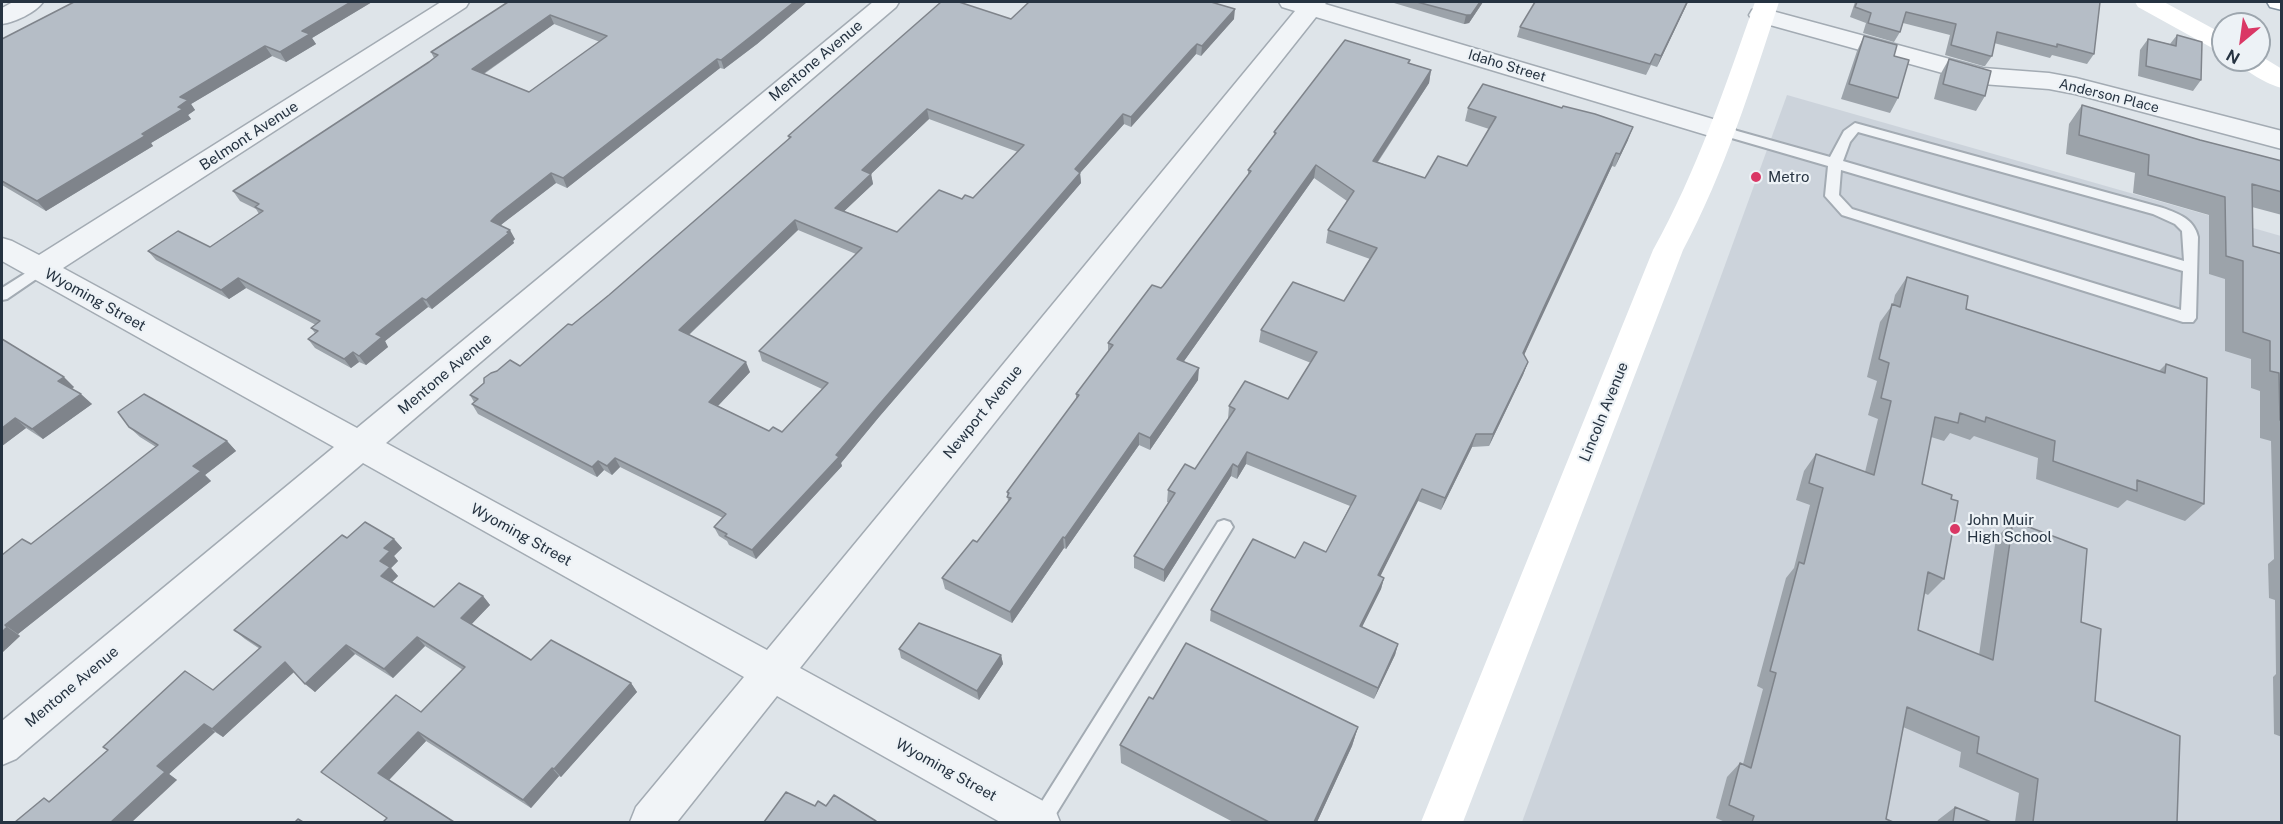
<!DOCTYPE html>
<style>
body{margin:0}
#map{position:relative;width:2283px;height:824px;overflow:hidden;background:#dee4e9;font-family:"Public Sans",sans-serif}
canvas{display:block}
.frame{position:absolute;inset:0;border:3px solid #263341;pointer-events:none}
.north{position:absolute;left:2211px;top:12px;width:60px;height:60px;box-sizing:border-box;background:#edf2f6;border:2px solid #9da6ae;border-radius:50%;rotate:209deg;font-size:16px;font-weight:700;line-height:24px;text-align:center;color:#263341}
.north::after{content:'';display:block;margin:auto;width:21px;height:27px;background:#da3765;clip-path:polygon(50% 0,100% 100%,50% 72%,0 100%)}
</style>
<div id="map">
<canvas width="2283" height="824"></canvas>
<div class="frame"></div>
<div class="north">N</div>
</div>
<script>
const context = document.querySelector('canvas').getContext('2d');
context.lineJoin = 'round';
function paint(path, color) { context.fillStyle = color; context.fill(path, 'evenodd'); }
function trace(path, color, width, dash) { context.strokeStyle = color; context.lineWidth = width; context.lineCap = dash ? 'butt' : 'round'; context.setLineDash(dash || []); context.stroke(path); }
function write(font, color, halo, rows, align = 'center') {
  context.font = font + ' "Public Sans",sans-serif'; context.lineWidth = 4.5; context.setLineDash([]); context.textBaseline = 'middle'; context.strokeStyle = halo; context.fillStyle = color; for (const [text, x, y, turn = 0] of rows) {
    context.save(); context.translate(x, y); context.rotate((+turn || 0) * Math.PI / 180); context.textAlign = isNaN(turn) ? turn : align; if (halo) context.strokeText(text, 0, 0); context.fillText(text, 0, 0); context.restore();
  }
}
paint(new Path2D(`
 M1787,95L2281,236V822H1522Z`), '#ccd3db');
const lane = new Path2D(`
 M1855,123L2163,208C2179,214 2194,219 2198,237L2196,318L2193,322H2183L1842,215L1825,196L1828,166L1718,134L1716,131L1723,127L1830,157L1844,131ZM1858,132L2153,214L2175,224L2182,231L2184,261L1843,161L1850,142ZM1841,170L2183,271L2181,310L1852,209L1839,195Z
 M40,264L45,265L47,269L45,273L7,299L2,300V288Z
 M1224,520L1230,522L1233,527L1230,532L1051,822H1029L1218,522Z`);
const street = new Path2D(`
 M13,2H43C35,13 15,22 2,24V8Z
 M441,2H469L466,7L63,268L357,428L873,2H899L896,7L386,443L767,650L1295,11L1282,7L1279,2H1327L1325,4L1733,125L1736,131L1733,137L1723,140L1713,137L1316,17L800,668L1054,807L1060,822H1000L777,696L677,822H630L636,807L744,677L363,463L16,759L2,765V721L334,447L2,261V238L12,241L39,255Z
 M1761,8L1983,68L2049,73L2076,78L2282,131V149L2075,94L2049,89L1982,84L1752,20L1749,15L1752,10Z`);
const highway = new Path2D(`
 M2267,2H2282V10L2270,7Z`);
trace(lane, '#a3abb3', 4);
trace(street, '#a3abb3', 3);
trace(highway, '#8493a1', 3);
paint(lane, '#f1f4f7');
paint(street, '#f1f4f7');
paint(new Path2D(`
 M1755,2H1779C1751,87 1725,171 1683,250L1463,822H1421L1653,250C1697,171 1725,87 1755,2Z
 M2135,2H2164L2223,34V52L2214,49L2138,7Z
 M2259,55L2282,69V88C2267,84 2245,72 2236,60H2259Z`), '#fff');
paint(highway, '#fff');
paint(new Path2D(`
 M74,2H372L312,38L316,44L286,62L272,56L191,104L195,110L188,115L191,119L151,143L153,146L46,211L2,185V39Z
 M508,2H807L757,44L724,69L720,68L567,188L556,183L502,224L500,226L515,239L513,241L514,243L432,309L428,307L385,341L388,347L366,365L359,362L351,368L315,348L308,339L315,333L311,328L316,325L246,288L229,299L156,260L148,251L210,247L259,214L256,209L240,201L233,191L429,62L434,58L431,52ZM554,24L600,42L529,92L484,74Z
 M1394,2H1483L1469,23L1464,24L1394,3Z
 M1688,2L1657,67L1651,65L1646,75L1517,37L1520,27Z
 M1855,2H2100L2094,54L2087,64L2052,55L2050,58L1994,43L1992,56L1985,66H1983L1945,55L1950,35L1903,23L1900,32L1894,42L1863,33L1866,23L1850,17Z
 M1011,19H1234L1201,56L1196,54L1191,60L1131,127L1124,124L1080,173L1081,183L879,417L841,463L842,466L756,559L729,545L727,541L719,536L714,527L723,518L620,467L612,475L604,470L597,477L478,414L472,404L474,402L470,395L520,366L572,325L609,295L789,139L788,136ZM929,119L1018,152L973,198L962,199L897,232L844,211L873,184L871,174ZM798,230L856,254L759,351L762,361L822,389L782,432L769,431L718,406L750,372L689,335Z
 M2177,35L2201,80L2193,91L2138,76L2140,50L2148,39L2170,44Z
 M1864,36L1894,56L1898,98L1890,113L1841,99L1857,51Z
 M1949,59L1985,96L1976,111L1934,99L1940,75Z
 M1410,60L1409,63L1431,70L1429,83L1378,162L1425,178L1467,166L1489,129L1465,121L1468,108L1628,140L1615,167L1612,166L1539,320L1524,355L1528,362L1523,375L1489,446L1472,447L1441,510L1418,501L1380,576L1384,578L1381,589L1362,627L1398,644L1395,655L1374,699L1210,621L1211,610L1295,558L1326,552L1350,506L1246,464L1237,479L1231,476L1164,582L1134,568V556L1169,503L1167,502L1168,490L1195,469L1228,419L1229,406L1288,399L1311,363L1259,342L1261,330L1344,301L1370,259L1326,243L1328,230L1347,201L1314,178L1184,361L1198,380L1150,450L1139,445L1066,549L1064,548L1012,623L945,589L942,578L977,542L1008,502L1007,492L1076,400V394L1108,352V343L1161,288L1248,176V170L1274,136V132Z
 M2082,105L2200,140L2282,161V215L2252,207L2253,246L2282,254V737L2274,734L2273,677L2276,674L2275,600L2269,598L2268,564L2274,559L2271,441L2260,438V391L2251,388V359L2225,351V279L2209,274V215L2133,193L2135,173L2066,154L2069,124Z
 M1907,277L1966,309L2159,371L2166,364L2204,504L2185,521L2127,500L2118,508L2036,479L2038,458L1974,436L1970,440L1950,433L1944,441L1931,437L1922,484L1944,579L1928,595L1924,593L1918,630L1979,655L1996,538L2013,521L2081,622L2095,701L2177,822H2015L2019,793L1959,767L1961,752L1903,727L1886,819L1893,822H1725L1716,818L1727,777L1740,763L1743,764L1763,689L1757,686L1786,578L1794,568L1810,505L1796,500L1804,471L1816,454L1865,472L1878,419L1868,415L1877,381L1867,377L1880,322L1893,304L1895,295Z
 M2,339L74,387L72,389L92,404L43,439L26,428L2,446Z
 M129,427L227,441L236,451L205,475L211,481L18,634L20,636L6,649L2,555L31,544L156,447L140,437Z
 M347,538L394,539L402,548L394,556L398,561L391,568L398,576L392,582L434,607L483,596L490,605L471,624L531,660L631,683L637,692L561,777L559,776L531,808L426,741L389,780L387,818L321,772L421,712L463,670L425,646L393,678L355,654L315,692L294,672L223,737L215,732L169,774L177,780L15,822L44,798L49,801L213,690L260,649L245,639L234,630Z
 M899,649L1001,655L1003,664L979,700L901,658Z
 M1153,699L1358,727L1352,746L1317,822H1233L1121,763L1120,745Z
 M1955,807L1991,822H1937L1938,820Z`), '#9ca3aa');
paint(new Path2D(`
 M351,2H372L312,38L316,44L286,62L280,52L302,31Z
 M794,2H807L757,44L724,69L721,60Z
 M1480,2H1483L1469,23L1464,24L1466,15Z
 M1687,2H1688L1657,67L1661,56Z
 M1235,9L1234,19L1201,56L1202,46Z
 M550,15L554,24L477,78L472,69Z
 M1197,44L1196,54L1131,127V117Z
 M265,46L272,56L191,104L195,110L188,115L191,119L151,143L153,146L46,211L37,201L142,134L178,107L180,97Z
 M717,59L720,68L567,188L563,178Z
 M1431,70L1429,83L1370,173L1373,161Z
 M927,109L929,119L871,174L873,184L837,218L835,208L862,170Z
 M1123,114L1124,124L1080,173L1081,183L879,417L841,463L842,466L756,559L752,550L836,455L1075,169Z
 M1633,127L1628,140L1615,167L1620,154Z
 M1616,153L1612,166L1519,366L1523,353L1544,307Z
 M1316,165L1314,178L1177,371V359Z
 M551,173L556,183L502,224L496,231L491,221L497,215Z
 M795,220L798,230L683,340L679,330Z
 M510,230L515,239L513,241L514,243L432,309L426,300Z
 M238,278L246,288L229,299L221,290Z
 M422,298L428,307L385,341L388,347L366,365L359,356L376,334Z
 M353,352L359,362L351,368L344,359Z
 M746,362L750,372L713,411L709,402Z
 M1528,362L1523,375L1489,446L1493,434Z
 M1199,368L1198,380L1150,450V438Z
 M64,377L74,387L68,391L58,381Z
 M81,394L92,404L43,439L32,429Z
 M15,418L26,428L2,446V428Z
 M1139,433V445L1066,549L1065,538Z
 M1476,434L1472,447L1441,510L1445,498Z
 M227,441L236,451L205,475L211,481L18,634L5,625L193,466Z
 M1247,452L1246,464L1237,479L1238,467Z
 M615,458L620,467L612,475L607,466Z
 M598,461L604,470L597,477L592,467Z
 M1233,464L1231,476L1164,582V570Z
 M1422,489L1418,501L1375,587L1378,575Z
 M1063,537L1064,548L1012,623L1010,612Z
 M394,539L402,548L394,556L398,561L391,568L398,576L389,585L381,576L380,561L384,548Z
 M1384,578L1381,589L1357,637L1360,626Z
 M483,596L490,605L469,627L461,618Z
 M7,627L20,636L2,653V632Z
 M417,637L425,646L393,678L384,669Z
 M1398,644L1395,655L1374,699L1378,688Z
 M346,645L355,654L315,692L305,684Z
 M1001,655L1003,664L979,700L977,691Z
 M285,662L295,671L223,737L212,729Z
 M631,683L637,692L561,777L554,769Z
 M204,724L215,732L169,774L177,780L132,822H111L157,766Z
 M1358,727L1352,746L1317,822H1314Z
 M418,732L426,741L388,781L378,773Z
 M552,768L559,776L531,808L523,800Z`), '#7f848b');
const building = new Path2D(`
 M74,2H351L302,31L310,34L280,52L265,46L180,97L188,100L178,107L183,109L142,134L145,136L37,201L2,181V39Z
 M508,2H794L754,34L721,60L717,59L563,178L551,173L497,215L491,221L510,230L507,232L509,233L426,300L422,298L376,334L382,337L359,356L353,352L344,359L308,339L318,331L311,328L320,321L238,278L221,290L148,251L178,231L210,247L263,211L255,207L259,204L233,191L429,62L438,55L431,52ZM550,15L607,36L529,92L472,69Z
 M941,2H959L1011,19L1029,2H1211L1235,9L1202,46L1197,44L1191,50L1131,117L1123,114L1075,169L1080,173L876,408L836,455L839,457L752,550L725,536L727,534L714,527L726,514L720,510L615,458L607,466L598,461L592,467L472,404L478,399L470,395L484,383V378L491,373L497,371L510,360L520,366L568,324L572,325L609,295L791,137L788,136ZM927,109L1024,145L973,198L965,195L962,199L939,190L897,232L835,208L871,174L862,170ZM795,220L862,248L759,351L828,383L782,432L773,427L769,431L709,402L746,362L679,330Z
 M1417,2H1480L1471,15H1466Z
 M1535,2H1687L1661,56L1655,54L1650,64L1520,27Z
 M1857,2H2100L2094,54L2057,44V47L1997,32L1992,56H1990L1951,45L1956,24L1906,12L1900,32L1868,23L1871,13L1855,7Z
 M2177,35L2202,42L2201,80L2146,66L2148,39L2176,46Z
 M1864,36L1897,45L1894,56L1909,60L1898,98L1849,84Z
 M1345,40L1410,60L1408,63L1431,70L1373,161L1425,178L1438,156L1467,166L1496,117L1468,108L1483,84L1562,108L1563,106L1595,114L1633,127L1620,154L1616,153L1544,307L1523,353L1528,362L1493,434H1476L1445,498L1422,489L1378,575L1384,578L1360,626L1398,644L1378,688L1211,610L1253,539L1295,558L1304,542L1326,552L1356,496L1247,452L1238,467L1233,464L1164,570L1134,556L1175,493L1168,490L1185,464L1195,469L1235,409L1229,406L1245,381L1288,399L1317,352L1261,330L1293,282L1344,301L1377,248L1328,230L1354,191L1316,165L1177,359L1199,368L1150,438L1139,433L1065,538L1063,537L1010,612L942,578L973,540L977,542L1011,498L1007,497L1009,493L1007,492L1079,395L1076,394L1113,345L1108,343L1152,285L1161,288L1163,286L1251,171L1248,170L1276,133L1274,132Z
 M1949,59L1991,71L1985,96L1943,84Z
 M2082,105L2200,140L2282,161V192L2252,184L2253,246L2282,254V421L2280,420L2279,373L2270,371V341L2243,332V261L2226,256L2225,197L2148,175L2149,155L2079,135Z
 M1907,277L1968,296L1966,309L2165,373L2166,364L2207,378L2204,504L2137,480V491L2053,461L2055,441L1986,417L1985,422L1960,413L1958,423L1935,417L1922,484L1952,495L1951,499L1958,501L1944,579L1928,572L1918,630L1993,660L2013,521L2087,549L2081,622L2101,629L2095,701L2180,736L2177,822H2033L2038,779L1977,753L1979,737L1907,707L1886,819L1893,822H1752L1754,816L1729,805L1740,763L1751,768L1776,673L1770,671L1799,562L1804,564L1823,488L1809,483L1816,454L1874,475L1891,401L1881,398L1889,363L1879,359L1892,304L1900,307Z
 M2,339L64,377L58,381L81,394L32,429L15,418L2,428Z
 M144,394L227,441L193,466L201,471L5,625L7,627L2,632V555L22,539L31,544L158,445L129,427L118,412Z
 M365,522L394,539L384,548L390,551L380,561L390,567L381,576L434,607L459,583L483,596L461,618L531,660L551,640L631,683L554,769L552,768L523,800L418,732L378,773L454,822H383L387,818L321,772L396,695L421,712L465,667L417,637L384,669L346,645L305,684L285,662L212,729L204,724L157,766L165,772L111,822H15L44,798L49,802L108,750L103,747L185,671L213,690L261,647L234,630L342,535L347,538Z
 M919,623L1001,655L977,691L899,649Z
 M1186,643L1358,727L1314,822H1269L1120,745L1149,697L1153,699Z
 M786,792L815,806L818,801L826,806L834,795L876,821L875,822H764Z
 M1955,807L1991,822H1953Z
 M298,819L303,822H295Z`);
paint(building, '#b5bdc6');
trace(building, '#7f848b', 1.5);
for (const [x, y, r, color] of [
 [1756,177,6,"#da3765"],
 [1955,529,6,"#da3765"]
]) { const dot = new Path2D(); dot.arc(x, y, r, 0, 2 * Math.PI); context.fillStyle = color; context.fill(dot); trace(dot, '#edf2f6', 2); }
write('14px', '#263341', '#edf2f6', [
 ["Idaho Street",1507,66,17],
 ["Anderson Place",2109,96,14]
]);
write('15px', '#263341', '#edf2f6', [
 ["Mentone Avenue",816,61,-40],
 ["Belmont Avenue",249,136,-33],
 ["Wyoming Street",95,300,29],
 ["Mentone Avenue",445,374,-40],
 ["Newport Avenue",983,412,-51],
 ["Lincoln Avenue",1604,412,-68],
 ["Wyoming Street",521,535,29],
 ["Mentone Avenue",72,687,-40],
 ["Wyoming Street",946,770,29]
]);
write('15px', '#263341', '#edf2f6', [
 ["Metro",1768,177],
 ["John Muir",1967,520],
 ["High School",1967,537]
], 'left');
</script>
